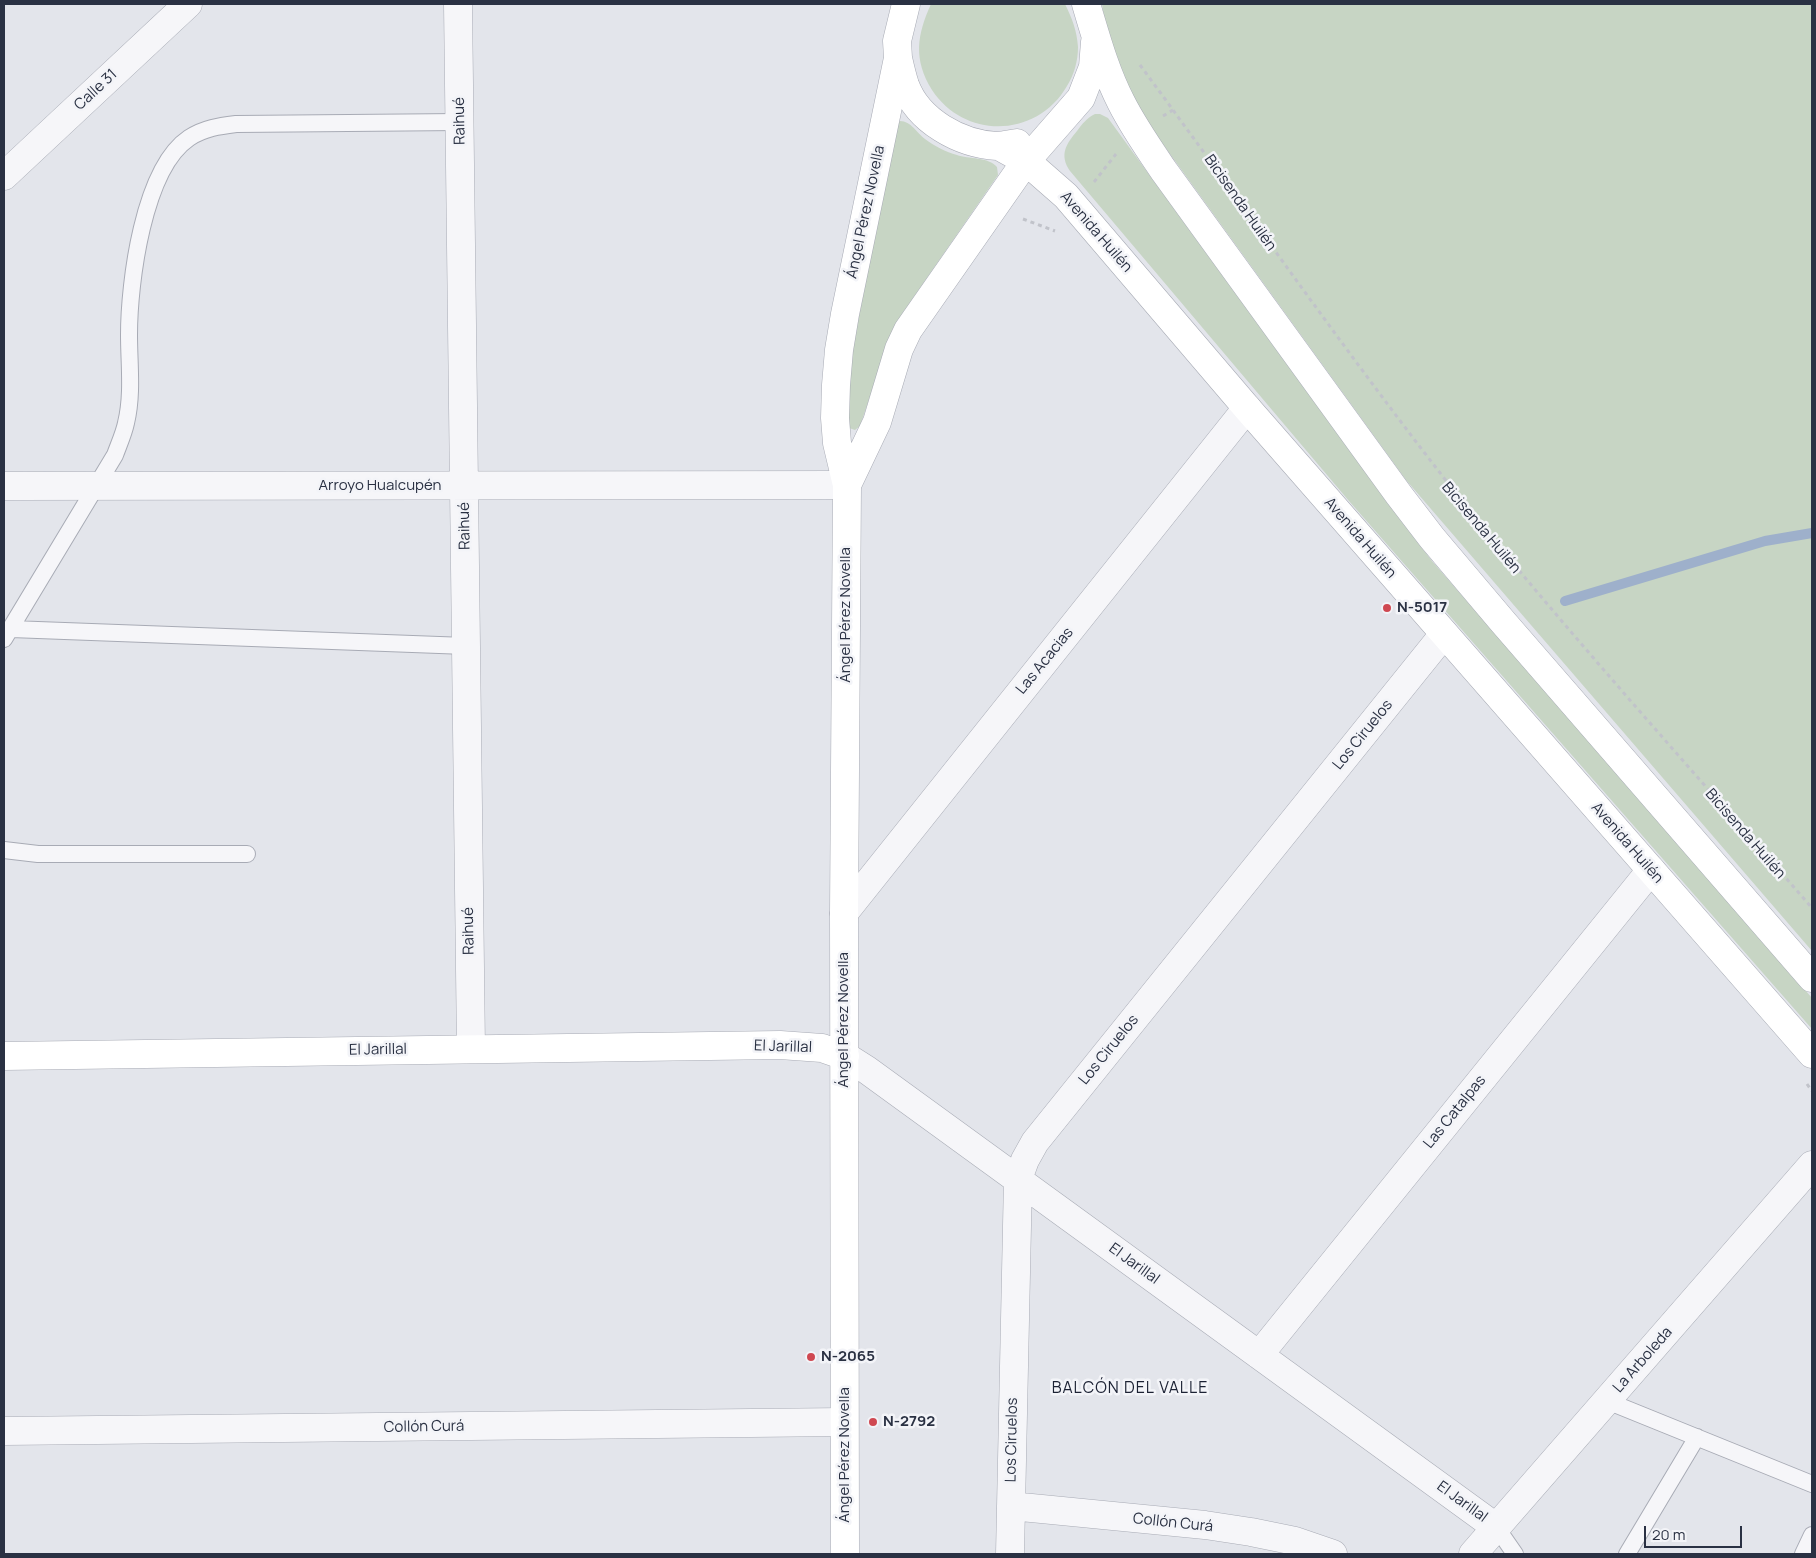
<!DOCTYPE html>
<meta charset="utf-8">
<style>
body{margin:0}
#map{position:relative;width:1816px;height:1558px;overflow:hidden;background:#e3e5eb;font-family:Manrope,sans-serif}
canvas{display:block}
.frame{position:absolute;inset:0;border:5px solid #2a3143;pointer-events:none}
.scale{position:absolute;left:1644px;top:1526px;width:98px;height:22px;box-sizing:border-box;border:2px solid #2a3143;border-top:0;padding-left:6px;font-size:15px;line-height:18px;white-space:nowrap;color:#2a3143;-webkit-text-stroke:4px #f3f4f8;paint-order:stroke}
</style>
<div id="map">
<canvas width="1816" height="1558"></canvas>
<div class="frame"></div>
<div class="scale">20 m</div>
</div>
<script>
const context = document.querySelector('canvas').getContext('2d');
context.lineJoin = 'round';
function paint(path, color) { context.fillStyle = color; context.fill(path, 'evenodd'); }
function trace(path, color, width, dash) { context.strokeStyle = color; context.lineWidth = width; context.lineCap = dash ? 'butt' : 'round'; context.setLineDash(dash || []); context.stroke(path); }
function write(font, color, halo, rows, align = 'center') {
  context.font = font + ' Manrope,sans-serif'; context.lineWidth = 5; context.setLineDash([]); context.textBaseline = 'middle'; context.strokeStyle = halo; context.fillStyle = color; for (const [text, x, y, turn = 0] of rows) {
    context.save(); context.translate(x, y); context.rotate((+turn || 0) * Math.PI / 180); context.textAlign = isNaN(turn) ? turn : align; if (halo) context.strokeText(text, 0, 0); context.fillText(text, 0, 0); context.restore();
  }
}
paint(new Path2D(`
 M931,4H1065C1072,18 1077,31 1078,47C1078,61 1074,75 1067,86C1037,138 965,140 932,90C913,59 917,35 931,4Z
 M1102,4H1812V951L1406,480L1149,125C1128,89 1107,46 1102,4Z
 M1095,114H1100L1108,118L1389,505L1432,561L1812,998V1029L1349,501L1070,171C1059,155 1066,144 1077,131C1082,124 1087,118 1095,114Z
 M900,121C911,121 917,133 925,139C934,146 946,152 957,155C968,159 989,157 997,167L998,175L902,314L888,343L860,426L855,430L849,428L847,395L849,365L898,123Z`), '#c7d5c4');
trace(new Path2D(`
 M1565,601L1765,541L1812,533`), '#9eb0cb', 10);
const lane = new Path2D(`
 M11,629L466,646
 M4,639L115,455C119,444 124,433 126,423C133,394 129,364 129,335C129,283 143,169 189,138C204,128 220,126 236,124L460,122
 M4,850L38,854H247
 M1607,1401L1812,1484
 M1497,1528L1515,1554
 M1627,1554L1697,1437
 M1803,1554L1812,1535`);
const street = new Path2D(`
 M458,4L471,1049
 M4,176L188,4
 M4,486L847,485
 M844,913L1247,408
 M845,1056L867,1070L1497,1528
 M1259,1355L1651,870
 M4,1431L844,1422
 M1011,1506L1205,1525L1251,1532L1295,1541L1333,1554
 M1010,1554L1018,1179L1025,1160L1035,1142L1444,634
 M1473,1554L1812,1165`);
const secondary = new Path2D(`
 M1086,4C1096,37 1105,71 1121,102C1133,126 1149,149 1164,171L1399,495L1432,538L1503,622L1812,978
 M898,58C900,67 902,76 905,85C918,121 960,144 997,146C1004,146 1010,144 1017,143
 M999,146L1026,161L1066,196L1247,408L1812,1054
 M847,485L877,422L899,349L908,330L1026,161L1081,98L1093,67L1095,42
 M4,1056L780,1045L822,1048L845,1056
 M845,1554L844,913L847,485L837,443L835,418L836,385L839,350L845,314L898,58L897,41L906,4`);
trace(lane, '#a8abb5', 18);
trace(street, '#a8abb5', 29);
trace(secondary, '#a8abb5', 29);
trace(new Path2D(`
 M1140,65C1247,210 1350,359 1462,501C1574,640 1695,773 1812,908
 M1163,116L1173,110
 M1094,182L1116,154
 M1023,219L1055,231
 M1807,1084L1812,1091`), '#c1c3ca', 3, [4, 4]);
trace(lane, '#f6f6f9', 16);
trace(street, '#f6f6f9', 28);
trace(secondary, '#fff', 28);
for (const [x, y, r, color] of [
 [1387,608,5,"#cf4851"],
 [811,1357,5,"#cf4851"],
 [873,1422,5,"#cf4851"]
]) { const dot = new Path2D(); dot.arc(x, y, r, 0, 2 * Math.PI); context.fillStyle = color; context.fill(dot); trace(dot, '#f3f4f8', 2); }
write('15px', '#2a3143', '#f3f4f8', [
 ["Calle 31",96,90,-43],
 ["Raihué",460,121,-91],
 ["Bicisenda Huilén",1240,203,55],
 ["Ángel Pérez Novella",866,212,-78],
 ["Avenida Huilén",1096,232,49],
 ["Arroyo Hualcupén",380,486],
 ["Raihué",465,526,-91],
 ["Bicisenda Huilén",1481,528,50],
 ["Avenida Huilén",1360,538,49],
 ["Ángel Pérez Novella",846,615,-90],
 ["Las Acacias",1045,661,-51],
 ["Los Ciruelos",1363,735,-51],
 ["Bicisenda Huilén",1745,834,49],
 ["Avenida Huilén",1627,843,49],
 ["Raihué",469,931,-91],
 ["Ángel Pérez Novella",844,1020,-90],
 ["El Jarillal",783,1047,2],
 ["El Jarillal",378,1050,-1],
 ["Los Ciruelos",1109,1050,-51],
 ["Las Catalpas",1455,1112,-51],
 ["El Jarillal",1134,1264,36],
 ["La Arboleda",1643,1360,-49],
 ["Collón Curá",424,1427,-1],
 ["Los Ciruelos",1012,1440,-89],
 ["Ángel Pérez Novella",845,1455,-90],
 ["El Jarillal",1462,1502,36],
 ["Collón Curá",1173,1523,6]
]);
write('bold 15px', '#2a3143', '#f3f4f8', [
 ["N-5017",1397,608],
 ["N-2065",821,1357],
 ["N-2792",883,1422]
], 'left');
context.letterSpacing = '1px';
write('16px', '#1c2234', '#f3f4f8', [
 ["BALCÓN DEL VALLE",1130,1389]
]);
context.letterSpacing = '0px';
</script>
